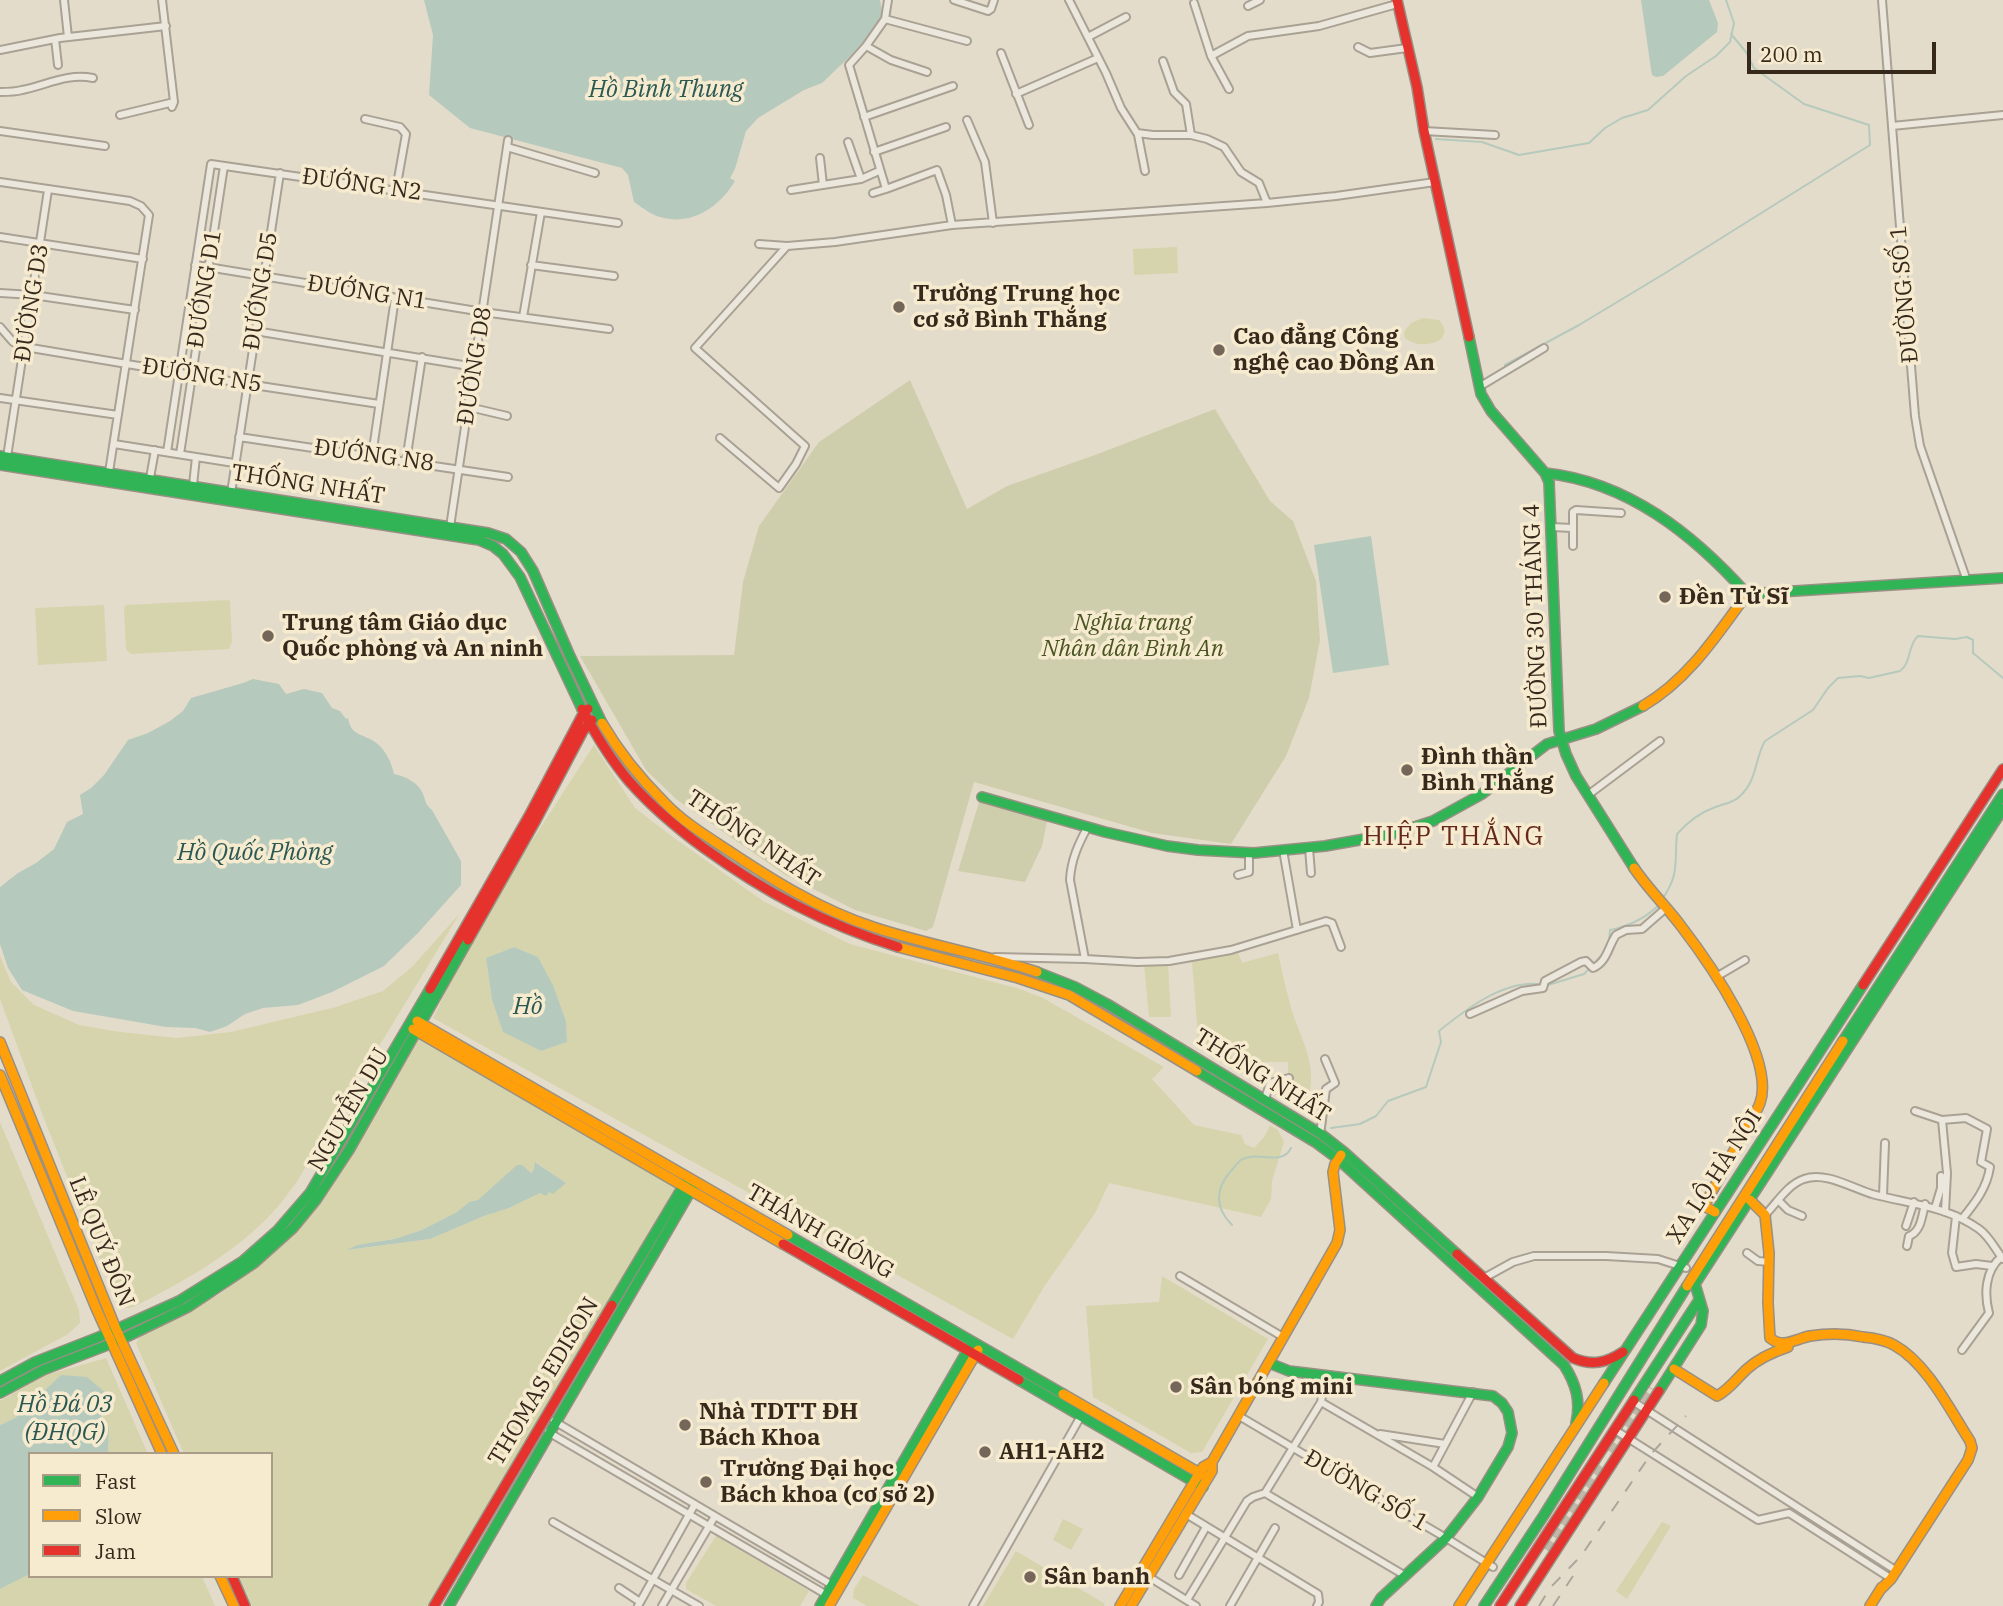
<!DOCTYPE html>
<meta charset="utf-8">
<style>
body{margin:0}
#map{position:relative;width:2003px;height:1606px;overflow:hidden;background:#e4dcca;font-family:"IBM Plex Serif",serif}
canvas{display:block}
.legend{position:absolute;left:28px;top:1452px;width:245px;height:126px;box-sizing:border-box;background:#f6eacf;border:2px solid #aa9c87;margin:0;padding:9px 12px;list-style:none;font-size:21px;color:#37281c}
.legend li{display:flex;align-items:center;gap:14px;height:35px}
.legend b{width:35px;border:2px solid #aa9c87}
.scale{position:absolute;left:1747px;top:42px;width:189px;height:32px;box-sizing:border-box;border:4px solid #37281c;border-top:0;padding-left:9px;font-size:21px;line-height:24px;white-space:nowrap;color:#37281c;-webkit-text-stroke:5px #f6eacf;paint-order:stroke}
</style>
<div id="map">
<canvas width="2003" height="1606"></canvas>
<ul class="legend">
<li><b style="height:9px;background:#30b455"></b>Fast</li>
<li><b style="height:9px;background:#ff9f0a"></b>Slow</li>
<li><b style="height:9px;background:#e5322d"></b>Jam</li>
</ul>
<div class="scale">200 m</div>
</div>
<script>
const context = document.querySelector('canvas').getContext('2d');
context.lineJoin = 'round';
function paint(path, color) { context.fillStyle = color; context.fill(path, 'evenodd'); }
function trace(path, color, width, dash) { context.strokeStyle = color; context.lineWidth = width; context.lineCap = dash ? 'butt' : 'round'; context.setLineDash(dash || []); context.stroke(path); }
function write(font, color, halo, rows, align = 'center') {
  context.font = font + ' "IBM Plex Serif",serif'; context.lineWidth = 7; context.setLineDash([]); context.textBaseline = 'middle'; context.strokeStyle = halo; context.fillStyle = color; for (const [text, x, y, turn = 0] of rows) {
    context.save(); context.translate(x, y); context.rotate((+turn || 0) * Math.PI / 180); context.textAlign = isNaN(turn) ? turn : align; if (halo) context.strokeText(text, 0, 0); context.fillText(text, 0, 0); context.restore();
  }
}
paint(new Path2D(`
 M1177,247L1178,273L1134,275L1133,249Z
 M1423,318L1439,320C1458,341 1422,352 1405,338L1404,332L1411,323Z
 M228,600L230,601L232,642L229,649L131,654L126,649L124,608L126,605Z
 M104,605L107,661L38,665L35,608Z
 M594,745L635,808L670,835L763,901L850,944L1020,989L1043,998L1164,1067L1152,1079L1194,1125L1241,1135L1245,1144L1254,1148L1265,1136L1270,1125L1278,1130L1284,1142L1272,1181L1271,1199L1261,1217L1109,1183L1095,1213L1044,1287L1013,1339L433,1018L480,921ZM514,947L538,957L553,985L566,1021L567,1042L541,1051L503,1031L492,1000L486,958Z
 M460,913L296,1183C288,1193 281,1204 272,1213C235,1253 182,1283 133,1307L127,1308L118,1305L43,1116L0,999V956L11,982L34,1005L79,1025L120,1032L177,1038L231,1032L336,1007L383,991L413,966Z
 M1237,950L1242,963L1278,953C1283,974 1287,996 1294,1017C1305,1047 1318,1069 1307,1102L1314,1106V1117L1275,1094L1280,1081L1288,1082V1062H1266L1263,1087L1242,1073V1054L1231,1053L1233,1068L1199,1048L1192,962Z
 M1144,964L1168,965L1171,1017H1149Z
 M419,1035L677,1186L581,1353L431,1606H252L239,1576H271V1454H184L136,1343L140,1337L220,1294L267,1256L301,1225L331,1188ZM536,1162L566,1183L557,1189L540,1193L509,1208L484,1216L430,1239L349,1250L357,1245L394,1239L422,1230L457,1212L469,1202L478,1200L522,1166L530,1173L535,1169Z
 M0,1122L79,1310L80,1323L68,1334L0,1371Z
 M1162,1276L1268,1339L1202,1452L1191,1453L1093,1397L1086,1306L1159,1302Z
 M106,1358L148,1454H108L109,1427L101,1416L106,1393L61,1375L15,1418L0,1425V1401L46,1375Z
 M1063,1519L1083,1529L1071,1550L1053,1540Z
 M1662,1522L1671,1526L1627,1599L1616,1591Z
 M716,1536L809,1591L800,1606H716L686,1589V1583Z
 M1016,1551L1105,1604L1104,1606H983Z
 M30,1574V1576H202L215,1606H0V1589Z
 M863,1575L920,1606H867L853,1598L854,1589Z`), '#d5d4ac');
paint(new Path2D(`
 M910,380L967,509L1007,486L1095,455L1215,409L1270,501L1293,521L1316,581L1320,640L1309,698L1286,756L1231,844L1152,833L974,782L933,927L926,931L855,910L784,874L676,799L646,770L580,656L734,655L743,582L759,526L819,442Z
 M990,800L1048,817L1042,846L1025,882L958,871L979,802Z`), '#cfceac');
paint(new Path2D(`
 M424,0H880L883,15L862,45L822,83L804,90L758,118L746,131L735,169L730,178L735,181C721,205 694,225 664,218C653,216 644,209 634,202L628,175L622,168L470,128L429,95L433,35Z
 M1641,0H1709L1718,23L1717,32L1663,76L1656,77L1652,75L1651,69Z
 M1371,536L1389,665L1333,673L1314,545Z
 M253,679L279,684L286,694L304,689L322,693L332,708L340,711L346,719L348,718C351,733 357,733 370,739C383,745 391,760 394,774C405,776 419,783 423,794C426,802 425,804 432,810L461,861V885L417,934L384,966L332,992L298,1005L263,1008L245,1014L227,1026L210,1032L195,1028L166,1027L73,1011L22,990L8,968L0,944V887L18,873L36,863L54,849L67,822L83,814L80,795L91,788L104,775L128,740L148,733L170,721L183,711L191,698L243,683Z
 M514,947L538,957L553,985L566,1021L567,1042L541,1051L503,1032L492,1000L486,958Z
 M535,1162L566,1183L553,1194L549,1192L546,1196L540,1193L509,1208L484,1216L430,1239L347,1250L357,1245L394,1239L422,1230L457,1212L469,1202L478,1200L517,1165H522L531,1173L534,1169Z
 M61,1375L87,1377L106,1393L101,1416L109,1427L108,1454H30V1574L0,1589V1425L15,1418Z`), '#b6c9bd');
trace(new Path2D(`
 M1436,139L1482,142L1519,155L1589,143L1605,128L1622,118L1648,110L1686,76L1716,56L1730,42L1734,23L1726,0
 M1505,365L1579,325L1667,272L1870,145L1869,125L1804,104L1754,68L1746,52L1731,34
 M1663,898C1680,873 1674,862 1677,834C1687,823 1699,813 1713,808C1722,804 1733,803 1739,797C1758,780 1754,760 1765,741L1813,710L1828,688L1838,678L1860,676L1869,678L1900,671C1912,662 1907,646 1918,636L1955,639L1967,637L1973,640V653L2003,678
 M1609,943L1610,930C1630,926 1644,919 1658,906
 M1595,963L1607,948
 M1548,985L1584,974L1589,969
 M1331,1128L1360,1124L1376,1116L1388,1101L1426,1087L1441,1042L1439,1031C1465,1010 1502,981 1538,984
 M1232,1225C1215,1208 1215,1190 1230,1172C1234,1168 1237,1163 1241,1160C1256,1150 1282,1167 1291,1148`), '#b6c9bd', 2);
trace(new Path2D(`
 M1612,1453L1653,1389
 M1548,1551L1603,1466`), '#c1b8a7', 10, [10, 5]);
const street = new Path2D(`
 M64,0L68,37
 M162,0L174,102L172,107
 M888,0L885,19L866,46L849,65L886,189L937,170L946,195L952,225
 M954,0L988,11L991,9L994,0
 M1069,0L1106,73L1121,108L1137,133L1153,135H1191L1207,139L1224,147L1241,172L1259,183L1267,203
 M1882,0L1915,416L1920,446L1967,581
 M1194,3L1211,56L1248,36L1319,26L1397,4
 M1248,6L1260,0
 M885,19L967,41
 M1088,37L1126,17
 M55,39L58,65
 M866,46L891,60L927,72
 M1358,47L1370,53L1407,48
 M0,50L60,38L166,26
 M1001,53L1029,125
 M1211,56L1229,89
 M1163,61L1174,92L1186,104L1191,135
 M0,92C7,92 15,92 22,90C47,85 67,73 93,78
 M1016,94L1098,58
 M120,115L174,102
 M864,117L953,86
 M365,119L400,127L406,134L396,190
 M967,120L985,162L993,223
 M1892,126L2003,115
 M0,131L105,146
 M1424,131L1495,135
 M1138,135L1145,171
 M848,142L861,179
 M507,147L595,173
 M874,152L946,127
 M820,158L823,185
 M0,182L130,201L141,206L149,215L109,472
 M791,190L861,179L879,171
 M873,193L886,189
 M0,237L143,259
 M759,244L787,246
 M195,265L483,312L609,329
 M531,265L614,276
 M0,293L33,295L135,310
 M523,317L541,212
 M0,327L13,342L25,347L247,384L379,404
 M255,331L475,367
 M1479,387L1544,348
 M0,398L118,415
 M469,407L507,416
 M239,437L508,477
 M720,438L779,488L796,464L805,446L695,348L787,246L835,242L952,225L1267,203L1336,196L1435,182
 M114,444L234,463
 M167,452L211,164L618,223
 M180,454L224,166
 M372,456L395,298
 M7,457L48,190
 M406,461L422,357
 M150,478L155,450
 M193,485L196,457
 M231,493L280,173
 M450,527L508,140
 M1552,527L1572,528
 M1573,546V512L1576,510L1621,513
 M1588,795L1660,741
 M1309,848L1311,873
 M1283,850L1297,930
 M1238,875L1249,872V852
 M995,957L1085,959L1137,962L1169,961L1231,950L1326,921L1332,923L1341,947
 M1085,959L1070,880C1071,860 1078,845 1087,828
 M1716,977L1745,960
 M1470,1014L1522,991L1543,988L1545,981L1581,962L1586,961L1593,968C1607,962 1608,947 1616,935L1626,930L1642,929L1666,908
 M1265,1099L1270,1083L1289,1078
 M1915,1111L1942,1120L1966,1118L1987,1129L1981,1162L1990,1167C1987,1188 1975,1203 1962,1219
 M1942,1120L1947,1173L1945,1212
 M1320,1135L1326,1089L1335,1083L1325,1059
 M1883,1196L1885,1143
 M1779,1201L1788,1210L1802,1216
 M1935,1208L1941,1188V1176
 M1765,1215C1776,1204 1788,1184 1804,1179C1825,1171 1852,1188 1872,1194C1909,1204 1947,1206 1979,1229C1990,1237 1995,1249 2003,1259
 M1956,1216L1952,1253L1956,1267L1976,1264L1992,1266
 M1906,1226L1914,1202
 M1907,1246L1909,1236C1921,1232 1922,1216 1925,1204
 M1747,1253L1758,1261L1769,1262
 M1180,1276L1283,1337
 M1484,1278L1513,1262L1534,1256H1606L1658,1259L1686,1268
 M1962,1350L1989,1313C1984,1294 1985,1271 2001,1257
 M1321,1402L1433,1467L1478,1497
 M1634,1402L1892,1568
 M1239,1416L1446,1538L1493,1567
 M554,1421L832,1585
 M1615,1430L1758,1520L1789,1513L1887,1576
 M548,1432L827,1595
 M1380,1434L1445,1444
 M1433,1467L1473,1392
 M1265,1493L1404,1575
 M1186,1514L1318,1594L1319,1602L1317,1606
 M553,1522L699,1606
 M1179,1575L1206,1527
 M1149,1577L1196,1606
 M619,1588L640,1602
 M1187,1600L1247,1501L1253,1497L1265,1493L1321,1402L1326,1375
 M638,1606L695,1504
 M662,1606L715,1516
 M973,1606L1081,1416
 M1230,1606L1275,1528`);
const fast = new Path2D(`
 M1469,337L1481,394L1491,411L1545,473L1549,482L1559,731L1566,754L1576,776L1634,868
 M0,456L488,533L506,539L521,552L533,571L569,654L602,723
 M0,465L479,540L493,546L503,554L520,577L582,709
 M1545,473C1628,482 1693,534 1747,594
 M1747,594L2003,578
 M982,797L1105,832L1167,846L1198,850L1254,853L1325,846L1393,834L1433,821L1482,794L1547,744L1596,729L1643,706
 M1037,972L1075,987L1107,1004L1321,1134L1344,1152L1457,1254
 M1843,1041L2003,794
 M1197,1071L1315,1142L1338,1159L1564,1365C1576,1384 1581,1401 1576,1423
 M788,1235L1063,1394
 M1695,1284L2003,809
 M612,1305L685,1183
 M1269,1363L1289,1371L1493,1396L1502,1403L1508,1412L1512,1433L1508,1447L1478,1497L1446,1538L1381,1598L1376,1606
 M1019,1380L1203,1487
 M0,1381L35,1362L99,1337L179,1301L243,1261L278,1230L310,1193L430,989
 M1604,1383L1863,985
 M1659,1391L1701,1325L1703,1311L1695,1284
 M0,1393L43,1370L118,1341L188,1307L254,1263L293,1228L316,1200L349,1150L468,940
 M1634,1400L1699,1300
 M449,1606L693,1187
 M820,1606L970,1346
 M1484,1606L1544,1515L1687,1286`);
const slow = new Path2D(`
 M1643,706C1688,680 1717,635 1747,594
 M602,723C619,752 640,778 664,802C681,820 703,834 723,847C771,879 818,909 873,927C927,945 984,954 1037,972
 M1634,868C1649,890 1666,906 1681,926C1708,961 1776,1058 1760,1103C1756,1114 1748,1125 1742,1135C1730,1159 1717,1182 1704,1206L1715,1212
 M898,947L1018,978L1069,995L1197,1071
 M417,1021L788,1235
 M413,1029L783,1244
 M0,1042L116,1329L174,1454
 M0,1075L96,1308L162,1454
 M1750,1200L1765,1215L1769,1253L1768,1303L1770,1338C1783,1349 1795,1339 1810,1336C1828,1333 1845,1333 1863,1337C1874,1338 1885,1340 1894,1345C1927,1363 1950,1410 1970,1441L1972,1448L1968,1460L1891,1579L1880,1590
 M1687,1286L1843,1041
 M1674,1369L1717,1396C1729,1390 1737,1378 1747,1369C1759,1358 1773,1352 1788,1347
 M1063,1394L1208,1478
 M220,1576L234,1606
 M829,1606L978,1350
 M1120,1606L1203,1467L1212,1462
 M1131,1606L1212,1471V1462L1337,1243L1340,1230L1333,1172L1335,1164L1341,1155
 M1459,1606L1604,1383
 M1870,1606L1882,1587`);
const jam = new Path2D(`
 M1397,0L1417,87L1424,131L1469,337
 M582,709C596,735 610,759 629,781C651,806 677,828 704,848C766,893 825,924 898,947
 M468,940L536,820L583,731L592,720
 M1863,985L2003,769
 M430,989L529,816L584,712L588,709
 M783,1244L1019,1380
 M1457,1254L1573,1358C1592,1366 1606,1363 1623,1352
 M232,1576L245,1606
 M434,1606L612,1305
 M1500,1606L1634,1400
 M1520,1606L1659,1391`);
trace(street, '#a9a194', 10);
trace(fast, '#989084', 12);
trace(slow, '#989084', 12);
trace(jam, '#989084', 12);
trace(street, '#ece7dd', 6);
trace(fast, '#30b455', 9);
trace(slow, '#ff9f0a', 9);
trace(jam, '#e5322d', 9);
trace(new Path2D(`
 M1539,1606L1550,1588L1581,1556L1651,1454L1686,1416
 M1553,1606L1579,1567`), '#aba69d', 2, [12, 12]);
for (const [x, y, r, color] of [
 [899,307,7,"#746759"],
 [1219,350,7,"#746759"],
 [1665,597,7,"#746759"],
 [268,636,7,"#746759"],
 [1407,770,7,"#746759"],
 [1176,1387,7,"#746759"],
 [685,1425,7,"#746759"],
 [985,1452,7,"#746759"],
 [706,1482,7,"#746759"],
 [1030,1577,7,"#746759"]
]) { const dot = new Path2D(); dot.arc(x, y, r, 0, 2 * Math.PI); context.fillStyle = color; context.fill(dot); trace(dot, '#f6eacf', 2.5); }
write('23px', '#37281c', '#f6eacf', [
 ["ĐƯỚNG N2",362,185,8],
 ["ĐƯỚNG D1",205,289,-81],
 ["ĐƯỚNG D5",261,291,-81],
 ["ĐƯỚNG N1",367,293,9],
 ["ĐƯỜNG SỐ 1",1905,294,-95],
 ["ĐƯỜNG D3",32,303,-81],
 ["ĐƯỜNG D8",475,366,-81],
 ["ĐƯỜNG N5",202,376,9],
 ["ĐƯỚNG N8",374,456,8],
 ["THỐNG NHẤT",308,485,9],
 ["ĐƯỜNG 30 THÁNG 4",1536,616,-92],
 ["THỐNG NHẤT",753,839,34],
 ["THỐNG NHẤT",1262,1076,32],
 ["NGUYỄN DU",349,1110,-60],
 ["XA LỘ HÀ NỘI",1715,1177,-57],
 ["THÁNH GIÓNG",820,1232,30],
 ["LÊ QUÝ ĐÔN",101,1242,68],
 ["THOMAS EDISON",544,1382,-59],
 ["ĐƯỜNG SỐ 1",1366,1491,30]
]);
write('bold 23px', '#37281c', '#f6eacf', [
 ["Trường Trung học",913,294],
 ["cơ sở Bình Thắng",913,320],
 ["Cao đẳng Công",1233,337],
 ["nghệ cao Đồng An",1233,363],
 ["Đền Tử Sĩ",1679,597],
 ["Trung tâm Giáo dục",282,623],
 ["Quốc phòng và An ninh",282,649],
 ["Đình thần",1421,757],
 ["Bình Thắng",1421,783],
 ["Sân bóng mini",1190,1387],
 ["Nhà TDTT ĐH",699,1412],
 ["Bách Khoa",699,1438],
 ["AH1-AH2",999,1452],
 ["Trường Đại học",720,1469],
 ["Bách khoa (cơ sở 2)",720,1495],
 ["Sân banh",1044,1577]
], 'left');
write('italic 23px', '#495422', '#f6eacf', [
 ["Nghĩa trang",1133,623],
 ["Nhân dân Bình An",1133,649]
]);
write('italic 24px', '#2b5853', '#f6eacf', [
 ["Hồ Bình Thung",666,90],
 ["Hồ Quốc Phòng",255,853],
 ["Hồ",528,1007],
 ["Hồ Đá 03",65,1405],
 ["(ĐHQG)",65,1433]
]);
context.letterSpacing = '2px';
write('26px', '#65281a', '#f6eacf', [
 ["HIỆP THẮNG",1454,837]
]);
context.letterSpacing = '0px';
</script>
